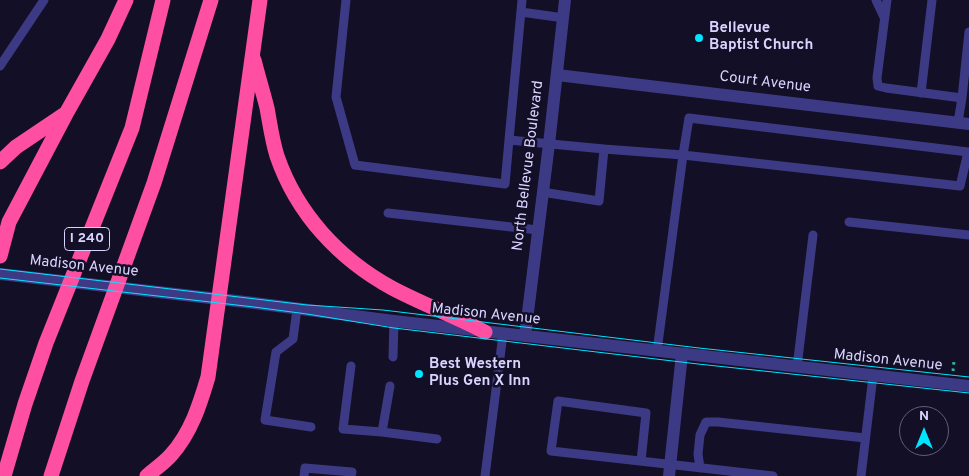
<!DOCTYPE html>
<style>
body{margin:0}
#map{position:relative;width:969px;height:476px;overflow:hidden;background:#130f26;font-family:Overpass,sans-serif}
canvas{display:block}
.north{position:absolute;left:899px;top:406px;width:50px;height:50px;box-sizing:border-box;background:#130f26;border:1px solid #625e7d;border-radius:50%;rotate:0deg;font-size:14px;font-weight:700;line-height:20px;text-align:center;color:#d9d4ff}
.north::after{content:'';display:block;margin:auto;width:18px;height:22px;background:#00e5ff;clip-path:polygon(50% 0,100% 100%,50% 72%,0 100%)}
</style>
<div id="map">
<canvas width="969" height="476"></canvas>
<div class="north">N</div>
</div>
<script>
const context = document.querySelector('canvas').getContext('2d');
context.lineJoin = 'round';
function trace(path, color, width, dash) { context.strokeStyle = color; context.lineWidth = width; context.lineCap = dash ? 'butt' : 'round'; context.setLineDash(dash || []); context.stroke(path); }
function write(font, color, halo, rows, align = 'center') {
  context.font = font + ' Overpass,sans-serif'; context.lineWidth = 5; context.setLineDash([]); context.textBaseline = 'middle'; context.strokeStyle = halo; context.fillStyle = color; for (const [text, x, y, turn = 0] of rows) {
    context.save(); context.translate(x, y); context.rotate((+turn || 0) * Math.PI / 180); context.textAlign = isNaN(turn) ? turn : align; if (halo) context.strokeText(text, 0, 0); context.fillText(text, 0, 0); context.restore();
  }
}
trace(new Path2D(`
 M953,371L954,361`), '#2fb8b0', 3, [2.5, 4]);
trace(new Path2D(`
 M346,0L336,97L355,165L505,184L509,140L604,149L683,155L657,351
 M876,0L884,17
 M887,0L877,78L878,86L886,88L962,98L958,122
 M521,12L564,18
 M0,66L44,0
 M921,93L932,0
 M962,98L969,32
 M689,118L968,152L960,186L683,155Z
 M509,140L522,0
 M542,192L599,201L604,149
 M388,213L538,230
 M849,222L969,235
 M297,309L293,339L276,352L265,420L311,427
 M393,357L394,321
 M351,366L343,429L382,432L390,386
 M797,367L813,235
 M382,432L437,439
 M641,461L646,413L558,401L551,451L773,476
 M700,468L698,454L700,435L706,422H718L865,438
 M304,476L305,468L352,472L351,476
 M485,476L503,334
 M861,476L873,376`), '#3d3a85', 9);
trace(new Path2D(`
 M557,75L969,124`), '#3d3a85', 12);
trace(new Path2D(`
 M0,274L254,303L394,321L969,386
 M525,336L549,144L565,0
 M669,476L682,354`), '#3d3a85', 12);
trace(new Path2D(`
 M254,60C258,76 263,92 267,108C270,124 272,140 277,156C297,214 339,259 392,288C422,304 455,316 485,332
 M0,162L16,147L65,114
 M0,256L9,222L67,112L108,39L126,0
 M4,476L25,404L46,343L132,128L163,0
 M51,476L82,381L154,183L211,0
 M147,476C155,469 164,463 171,455C191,433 200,404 208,377L260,0`), '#ff4fa3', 15);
trace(new Path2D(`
 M0,269L307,305L383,310L699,348L969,377
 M0,278L254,307L307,314L394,328L698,364L969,393`), '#00e5ff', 1);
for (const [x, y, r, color] of [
 [699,38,5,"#00e5ff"],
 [419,374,5,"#00e5ff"]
]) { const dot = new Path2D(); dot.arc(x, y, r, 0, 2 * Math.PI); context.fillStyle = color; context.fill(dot); trace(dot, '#130f26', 2); }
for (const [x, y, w] of [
 [87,239,45]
]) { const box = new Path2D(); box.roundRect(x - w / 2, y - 11.5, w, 23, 4); context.fillStyle = '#130f26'; context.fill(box); trace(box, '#d9d4ff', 1); }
write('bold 14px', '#d9d4ff', null, [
 ["I 240",87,239]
]);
write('bold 15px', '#d9d4ff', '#130f26', [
 ["Bellevue",709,29],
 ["Baptist Church",709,46],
 ["Best Western",429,365],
 ["Plus Gen X Inn",429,382]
], 'left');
write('15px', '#d9d4ff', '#130f26', [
 ["Court Avenue",765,83,7],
 ["North Bellevue Boulevard",529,166,-83],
 ["Madison Avenue",84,267,6],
 ["Madison Avenue",486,315,6],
 ["Madison Avenue",888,361,6]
]);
</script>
